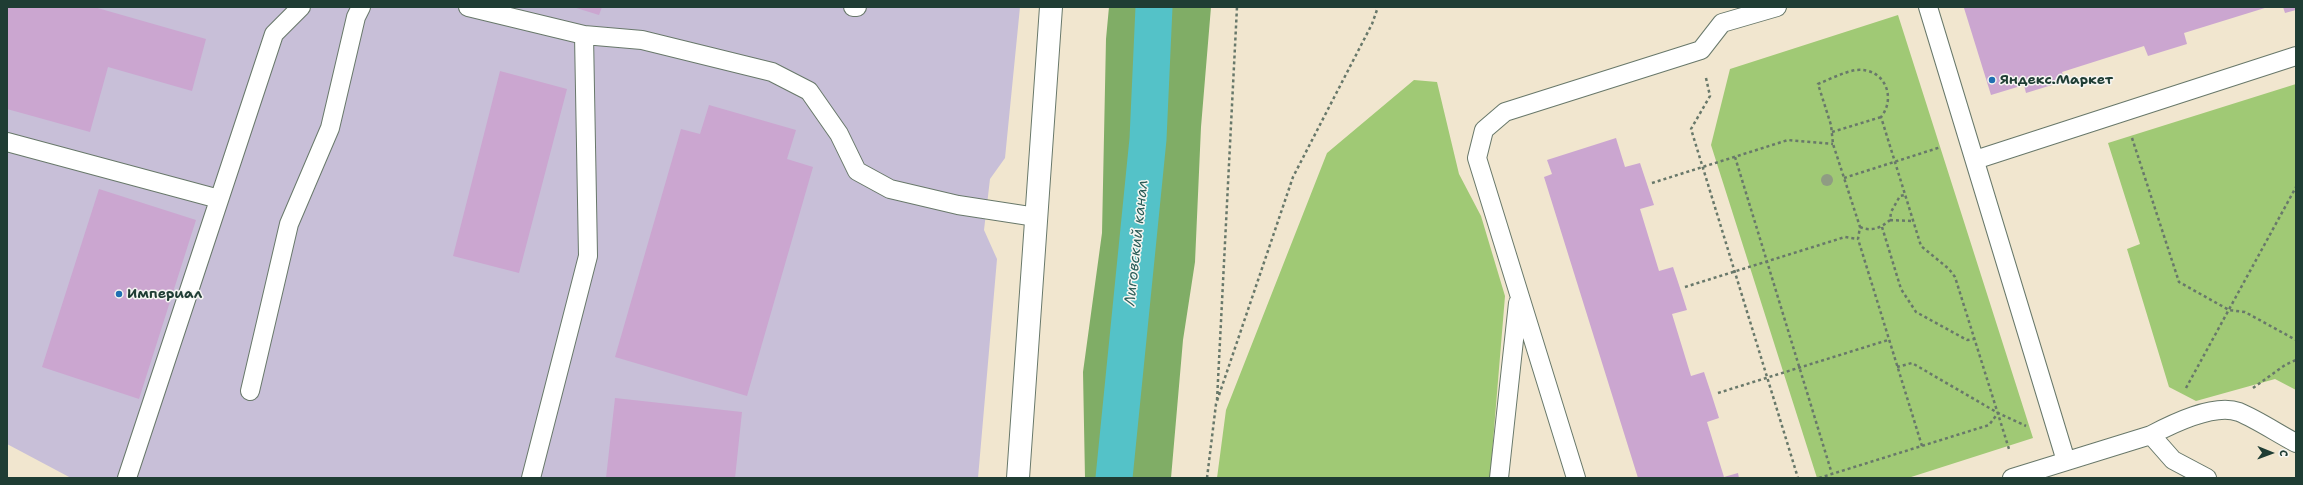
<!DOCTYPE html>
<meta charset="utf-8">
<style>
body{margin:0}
#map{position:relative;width:2303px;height:485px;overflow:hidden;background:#f1e6cf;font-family:"Shantell Sans",sans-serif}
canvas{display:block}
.frame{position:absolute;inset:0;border:8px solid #1f3d34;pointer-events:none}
.north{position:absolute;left:2251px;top:433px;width:40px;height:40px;-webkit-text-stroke:3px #f6f6f2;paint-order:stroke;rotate:91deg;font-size:11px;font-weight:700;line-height:16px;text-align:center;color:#1f3d34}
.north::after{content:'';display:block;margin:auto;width:14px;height:18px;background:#1f3d34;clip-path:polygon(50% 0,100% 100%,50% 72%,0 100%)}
</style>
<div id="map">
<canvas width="2303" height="485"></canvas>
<div class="frame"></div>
<div class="north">С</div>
</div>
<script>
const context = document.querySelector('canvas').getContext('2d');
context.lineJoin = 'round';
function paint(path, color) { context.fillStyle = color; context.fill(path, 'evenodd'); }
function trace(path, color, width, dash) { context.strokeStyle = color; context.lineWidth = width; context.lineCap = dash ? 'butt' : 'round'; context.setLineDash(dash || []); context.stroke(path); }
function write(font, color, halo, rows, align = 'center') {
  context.font = font + ' "Shantell Sans",sans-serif'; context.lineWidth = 3; context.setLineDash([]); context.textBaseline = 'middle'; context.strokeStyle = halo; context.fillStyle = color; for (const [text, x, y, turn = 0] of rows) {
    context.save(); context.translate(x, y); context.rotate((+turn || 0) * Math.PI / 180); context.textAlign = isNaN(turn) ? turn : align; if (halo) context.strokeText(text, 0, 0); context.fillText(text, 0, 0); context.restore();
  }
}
paint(new Path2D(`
 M7,7H1020L1005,158L990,179L984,230L997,259L978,478H71L7,444Z`), '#c8bfd8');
paint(new Path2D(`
 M1898,15L2033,438L1908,478H1817L1711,145L1730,69Z
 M1414,80L1437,82L1459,174L1481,216L1505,296L1490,478H1217L1226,410L1327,153Z
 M2296,84V390L2275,379L2196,401L2169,387L2127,249L2140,244L2108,143Z`), '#a0c975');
paint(new Path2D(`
 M1109,7H1211L1201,127L1195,262L1183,340L1171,478H1085L1083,372L1102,233L1106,39Z`), '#80ad66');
trace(new Path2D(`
 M1114,478L1148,139L1154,7`), '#54c2c8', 37);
paint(new Path2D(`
 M7,7H94L206,39L192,91L108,67L90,132L7,109Z
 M573,7H602L599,15Z
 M2268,7L2184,33L2187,44L2148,56L2144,46L2062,72L2065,81L2026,93L2024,85L1991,95L1964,8Z
 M2283,7H2296V10L2285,13Z
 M500,71L567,89L519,273L453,256Z
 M709,105L796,130L787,159L813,167L747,396L615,357L681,129L700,134Z
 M1616,138L1625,167L1640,163L1654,205L1640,209L1659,271L1673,267L1680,288L1687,310L1672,314L1691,376L1704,372L1712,396L1719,418L1707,422L1724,477L1738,473L1739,478H1638L1544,177L1552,174L1547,160Z
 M99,189L196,220L139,399L42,367Z
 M615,398L742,412L735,478H606Z`), '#cba6d0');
const service = new Path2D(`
 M468,7L584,35L642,40L772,72L809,91L839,134L857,171L890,189L958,205L1036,217
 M853,7H857
 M1928,7L2066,461
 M7,142L219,199
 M1975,160L2296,56
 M250,391L289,224L330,128L356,17L361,7
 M2151,435C2172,424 2214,403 2239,412C2258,420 2277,433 2296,443
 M127,478L274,34L301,7
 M531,478L588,256L584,35
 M1499,478L1518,303
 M1576,478L1477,158L1484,130L1505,112L1701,50L1722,23L1777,7
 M2012,478L2151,435L2173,460L2207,478`);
const minor = new Path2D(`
 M1018,478L1051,7`);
trace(service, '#68786a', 20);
trace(minor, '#68786a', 24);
trace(new Path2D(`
 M1706,78L1710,96L1691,129L1798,478
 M1832,132L1881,117
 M2132,138L2179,282L2229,310L2245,312L2296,340
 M1735,157L1832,474
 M1844,178L1941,147
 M1652,183L1788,140L1833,144
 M1890,220L1913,221
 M1860,227C1871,232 1881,228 1890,220L1891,212L1900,196L1905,195
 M1882,227L1901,289L1916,312L1967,340L1975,339
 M1685,287L1845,237L1858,239
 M1897,367L1912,363L1998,413L2026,426
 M2186,388L2296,187
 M2253,388L2285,365L2296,360
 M1718,393L1888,340
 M1217,400L1237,7
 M1922,446L1858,239L1860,227L1833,144L1831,125L1818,84C1830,79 1844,72 1856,70C1884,67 1897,97 1881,117L1921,246L1949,269L1955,277L2009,449
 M1207,478L1216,404L1293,177L1372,24L1378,7
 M1819,478L1989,425L1998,413`), '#68786a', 2.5, [3, 3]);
trace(service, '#fff', 18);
trace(minor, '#fff', 22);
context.fillStyle = '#8f9c83';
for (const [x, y] of [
 [1827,180]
]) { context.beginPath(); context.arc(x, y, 6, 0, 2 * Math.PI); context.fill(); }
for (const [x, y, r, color] of [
 [1992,80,4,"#1f6fb2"],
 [119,294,4,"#1f6fb2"]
]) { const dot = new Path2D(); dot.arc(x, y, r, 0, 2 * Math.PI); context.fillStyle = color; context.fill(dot); trace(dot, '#f6f6f2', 1.5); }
write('bold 14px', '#1f3d34', '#f6f6f2', [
 ["Яндекс.Маркет",2000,80],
 ["Империал",127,294]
], 'left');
write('italic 15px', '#2c5e59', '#f6f6f2', [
 ["Лиговский канал",1137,243,-84]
]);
</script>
